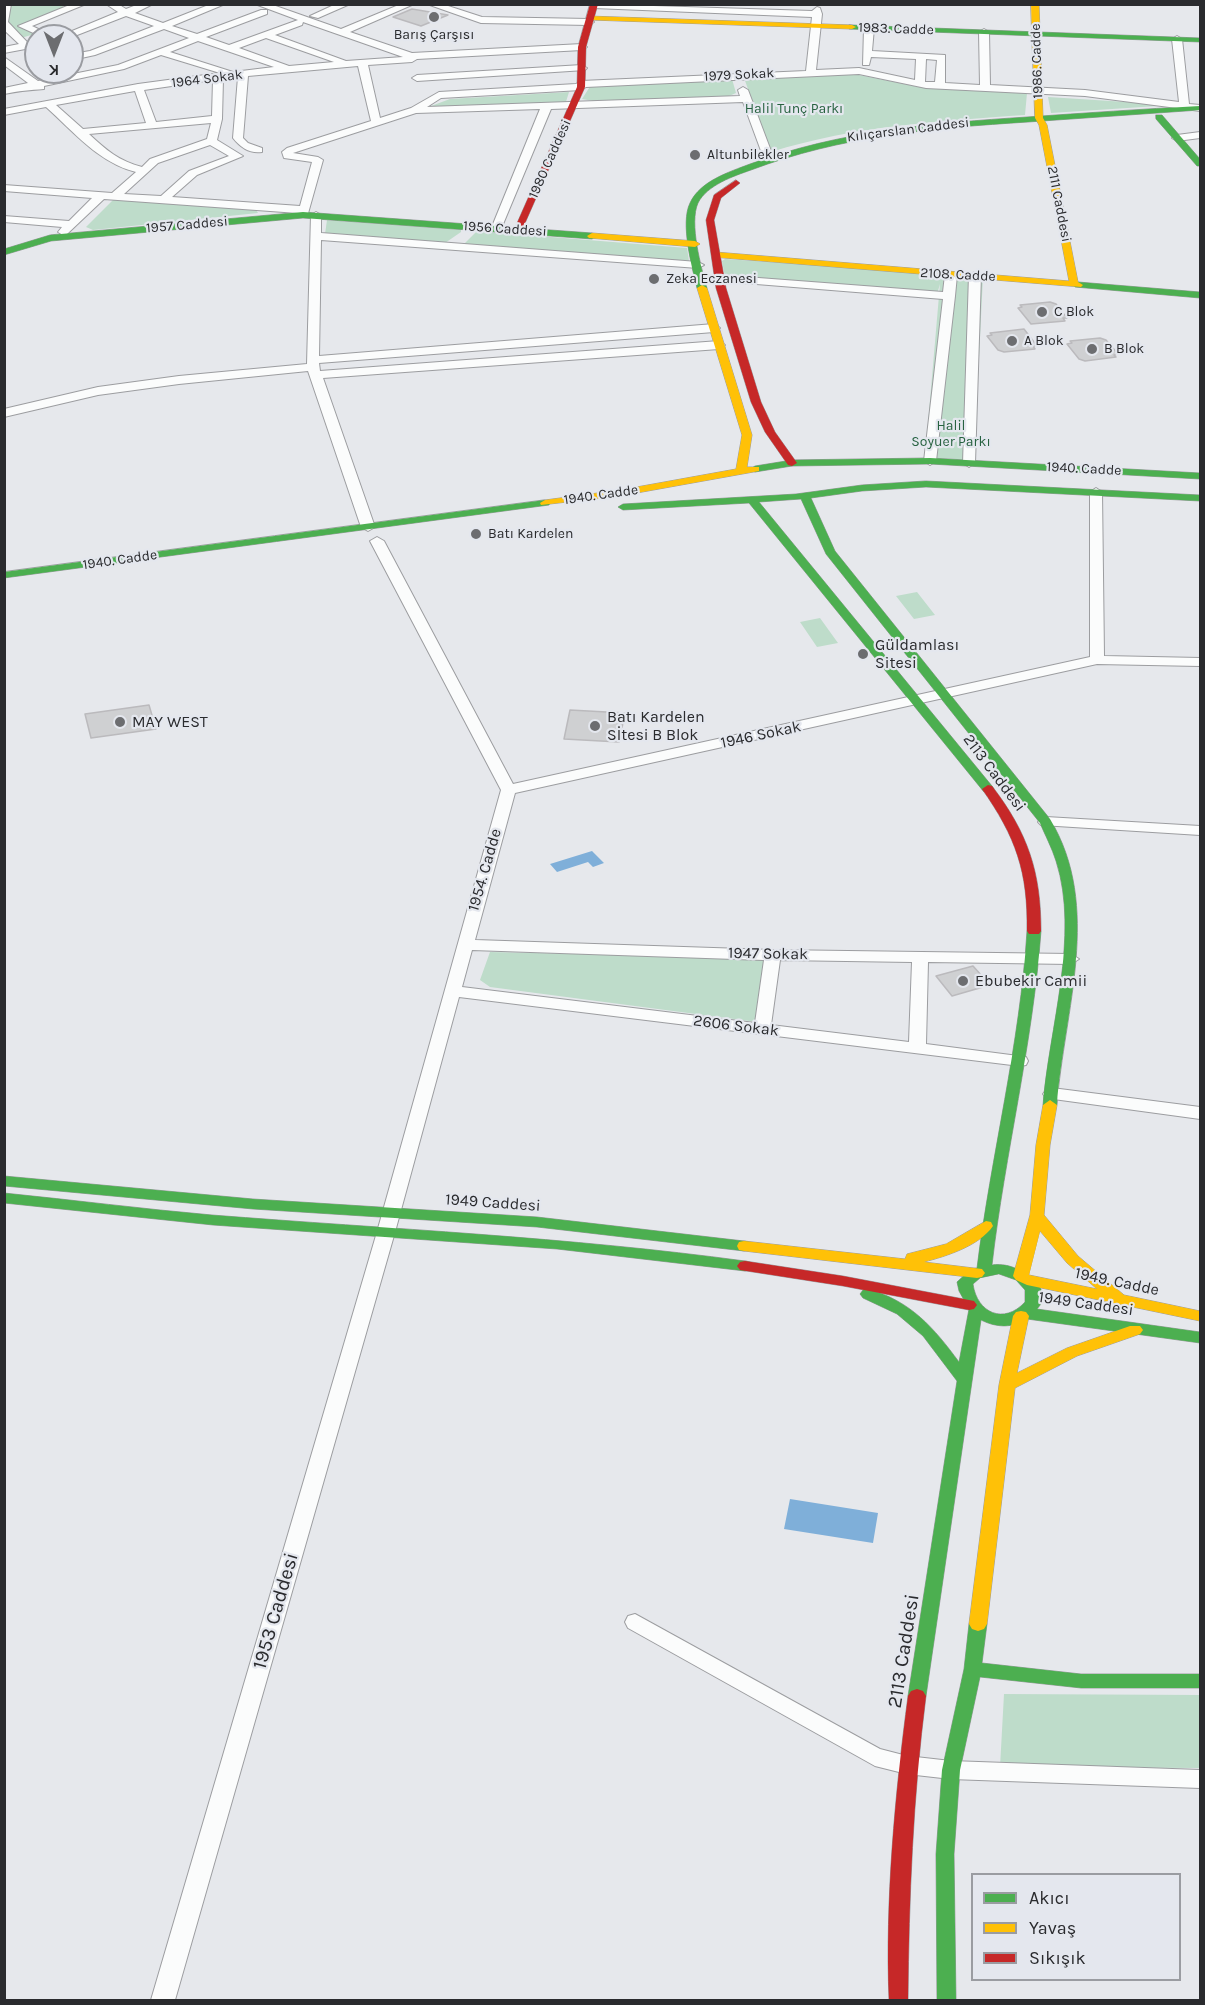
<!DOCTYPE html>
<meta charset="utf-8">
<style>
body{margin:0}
#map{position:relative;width:1205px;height:2005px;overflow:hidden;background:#e6e8ec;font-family:Karla,sans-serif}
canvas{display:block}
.frame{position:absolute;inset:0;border:6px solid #2a2b2e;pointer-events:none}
.legend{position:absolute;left:971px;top:1873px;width:210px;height:108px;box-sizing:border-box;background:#e4e7ee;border:2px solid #9a9ca1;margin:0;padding:8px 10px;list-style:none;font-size:18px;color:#2a2b2e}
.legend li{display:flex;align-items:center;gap:12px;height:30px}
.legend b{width:30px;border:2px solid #9a9ca1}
.north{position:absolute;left:24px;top:24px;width:60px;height:60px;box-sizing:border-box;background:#e4e7ee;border:2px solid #9a9ca1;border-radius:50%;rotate:180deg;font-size:16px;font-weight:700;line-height:24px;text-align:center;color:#2a2b2e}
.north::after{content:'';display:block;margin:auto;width:21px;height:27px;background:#6c6d70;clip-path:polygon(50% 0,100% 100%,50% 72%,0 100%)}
</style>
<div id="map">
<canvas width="1205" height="2005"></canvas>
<div class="frame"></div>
<ul class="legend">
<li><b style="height:8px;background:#4caf50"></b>Akıcı</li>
<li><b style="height:8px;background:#ffc107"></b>Yavaş</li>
<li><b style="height:8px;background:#c62828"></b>Sıkışık</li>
</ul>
<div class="north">K</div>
</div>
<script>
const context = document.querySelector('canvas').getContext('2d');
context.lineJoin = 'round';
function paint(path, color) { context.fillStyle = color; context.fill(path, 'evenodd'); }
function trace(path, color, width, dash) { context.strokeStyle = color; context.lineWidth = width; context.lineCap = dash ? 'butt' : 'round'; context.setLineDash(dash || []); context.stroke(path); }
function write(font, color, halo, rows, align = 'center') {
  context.font = font + ' Karla,sans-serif'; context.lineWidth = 4.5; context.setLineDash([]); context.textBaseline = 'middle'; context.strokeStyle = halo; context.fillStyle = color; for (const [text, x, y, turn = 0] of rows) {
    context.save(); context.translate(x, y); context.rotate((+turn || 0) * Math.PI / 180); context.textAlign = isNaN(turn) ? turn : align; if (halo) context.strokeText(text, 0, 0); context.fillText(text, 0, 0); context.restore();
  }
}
paint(new Path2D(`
 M64,4L63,8L20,26L38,33L21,38L9,22L10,5Z
 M849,73L919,87L1027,93L1025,115C939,121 854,126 771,152L744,78Z
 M732,79L736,93L729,96L593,101L582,99L591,85Z
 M569,92L565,105L423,109L450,99Z
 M1048,97L1173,105L1051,113Z
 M115,198L255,208L258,213L93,230L86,227Z
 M327,220L461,229V232L445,243L325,234Z
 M477,231L687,248L689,261L464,244Z
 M725,259L983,276L974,460L925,458L940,284L937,294L725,277L722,261Z
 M917,592L935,615L914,619L896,596Z
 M820,618L838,643L817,647L800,622Z
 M490,952L765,958L757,1022L490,987L480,980Z
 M1004,1694L1200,1695V1768L1000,1767Z`), '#bedcca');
paint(new Path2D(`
 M592,851L604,863L593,867L588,862L557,872L550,864Z
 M790,1499L878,1513L873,1543L784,1529Z`), '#7fafd9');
const building = new Path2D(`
 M412,9L448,15L421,26L393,17Z
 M1050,302L1056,304L1067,318H1063L1065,321L1031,324L1018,308L1022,307L1020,305Z
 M1024,329L1037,346H1033L1035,349L1004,352L998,350L987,336L992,335L990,333Z
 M1100,338L1106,340L1118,354L1114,355L1116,357L1085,361L1079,359L1067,344L1072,343L1070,341Z
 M149,705L156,729L91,738L85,714Z
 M570,710L625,713L619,742L564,739Z
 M973,966L990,985L952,996L936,976Z`);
paint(building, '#cfd0d2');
trace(building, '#bbbabd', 1.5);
const street = new Path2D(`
 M4,4H11L8,22L28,43L36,41V47L4,53V47L19,44L4,30Z
 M72,4H86L32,26L53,36H40L18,26Z
 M106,4H118L126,9L139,4H153L135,13L163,23L211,4H225L172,26L197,34L261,10H267V14L206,37L229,45L298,20L255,4H270L341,29L401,4H414L350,32L412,53L582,44L587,47L582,50L417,59L412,62L368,65L380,118L411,108L439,92L576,84L581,81L806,71L812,17L594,8L590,4L812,11L817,7L820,8L822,14L816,70L859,68L915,80L916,59L871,57L869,65H863L864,28L869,25L874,28L872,51L945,55V83L980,85L979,32L984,29L989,32L990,85L1085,90L1179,102L1172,39L1177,36L1182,39L1189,104L1200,105V111L1085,96L926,88L859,74L586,87L581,90L441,98L427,107L740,96L738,90L743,87L748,90L774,159L769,162L764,159L743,102L551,109L501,229L496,232L491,229L540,109L416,113L293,153L318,157L323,160L307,217H299L298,213L104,199L67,234L63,235L58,232L62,227L4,222V216L69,221L92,198L4,191V185L112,193L136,172C99,163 74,132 46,107L4,115V109L138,84L220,73L161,55L124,69L44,86V89C30,90 19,91 4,94V88L28,83L4,65V57L38,81L118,65L189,38L164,29L95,55L72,60V54L90,51L154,26L126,16L72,37L60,36L118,12ZM303,22L403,57L346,61L275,35L302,25ZM266,38L334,62L289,66L239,48ZM198,41L274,67L233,72L170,52ZM926,59L937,60L935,82H925ZM358,66L371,121L287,148L282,152L284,158L312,162L300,206L172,197L197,175L243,156L217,140L222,119L223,79L238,77L233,138C240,147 250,154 262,152V148L248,143L243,138L248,76ZM213,80L212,116L156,122L144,90ZM135,91L146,123L83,129L56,105ZM211,123L207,139L150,159L142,167C119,161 106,150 89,134ZM210,145L229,156L189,171L161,196L124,194L158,163Z
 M336,4H350L318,18L310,16Z
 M427,4H442L482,17L589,19L594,22L589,25L481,23Z
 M582,65L587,68L585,70L417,81L412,78L417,75Z
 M1200,132V138L1177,141L1172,138L1177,135Z
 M316,212L321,215V233L698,262L704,265L698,268L321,240L319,356L714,324L720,328L714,332L319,363L320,371L719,341L725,345L719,349L323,378L375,527L368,531L361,527L308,371L179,384L98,395L4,417V409L98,387L179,376L307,364L311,215Z
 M951,272L957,275L955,296L936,461L930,465L924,461L943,299L719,281L713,278L719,275L943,292L945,275Z
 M975,272L981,275L975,463L969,467L963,463L969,275Z
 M1096,488L1102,492L1104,656L1200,658V666L1097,664L515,793L475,940L773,950L1071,954L1079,959L1071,964L928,962L926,1044L1026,1057L1028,1061L1026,1065L1020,1066L459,997L395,1232L175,2000H151L377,1232L501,790L370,541L377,537L384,541L513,784L1090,657V492ZM472,950L764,960L755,1023L462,987ZM780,960L912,962L909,1042L771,1025Z
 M1046,817L1200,826V835L1041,825L1038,822L1041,819Z
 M1052,1088L1200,1107V1119L1046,1098L1043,1094L1046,1090Z
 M635,1614L880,1749L907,1756L951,1761L1200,1770V1788L951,1779L907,1774L875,1766L628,1628L625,1622L628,1616Z`);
const fast = new Path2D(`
 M852,25L1200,38V42L849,29V25Z
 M1200,106V110C1143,114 1085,118 1028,122C933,128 841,136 751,170C734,176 707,185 698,203C689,223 701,267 707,288L702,291L697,288C692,267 680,223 690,203C700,181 729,172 750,164C839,131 933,123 1027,117C1085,113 1142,109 1200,106Z
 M1156,115H1162L1200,159V166H1197L1156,119Z
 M303,212L592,233L597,236L592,239L303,218L51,241L4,255V249L50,235Z
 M1078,282L1200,292V298L1075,287L1073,285Z
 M930,458L1200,473V479L930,464L792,466L755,472L750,469L755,466L792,460Z
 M926,481L1200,495V501L926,487L862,491L811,498L835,551L1050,819C1103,907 1064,1011 1057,1105L1050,1110L1043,1105C1049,1028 1080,936 1056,861C1052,848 1045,835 1040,823L826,554L801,499L759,502L992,786L994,789L992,792H984L749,503L623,510L618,507L623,504L796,494L862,485Z
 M545,500L550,503L549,505L4,578V572Z
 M1034,927L1041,931C1033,1044 1005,1153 992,1265C1011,1262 1031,1274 1041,1289V1304L1037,1309L1200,1332V1343L1027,1319C1013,1328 997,1328 981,1320L926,1696L923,1701L917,1703L911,1701L908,1696L957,1381L923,1336L897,1314L863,1298L860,1294L863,1290L868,1289C911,1301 934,1328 959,1362L969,1309L959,1291L957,1282L971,1269L977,1268C991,1155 1020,1045 1027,931ZM999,1274L1016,1280L1025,1290V1302C1004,1325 977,1313 973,1284L980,1278Z
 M4,1176L253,1199L537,1217L744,1241L749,1242L751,1246L749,1250L744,1251L537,1227L253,1209L4,1186Z
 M4,1193C74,1200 143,1209 212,1215C390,1229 568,1237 745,1261L750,1262L753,1266L750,1270L745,1271L557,1249L213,1225L4,1203Z
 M978,1617L984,1619L987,1624L982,1663L1081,1674H1200V1688H1081L980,1677L960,1770L954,1854L956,2000H937L936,1854L942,1770L964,1669L969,1624L972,1619Z`);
const slow = new Path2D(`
 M1031,4H1039L1043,118L1047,125L1078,282L1083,285L1081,287L712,257V253L715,252L1069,281L1039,125L1035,118Z
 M588,16L852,25L856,27L852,29L591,20L587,18Z
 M592,233L695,241L700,244L695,247L589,238L587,236Z
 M702,285L707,288L752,435L747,467H759V471L620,496L541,505L540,503L545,500L620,490L736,469L742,435L697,288Z
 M1050,1100L1057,1105L1050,1145L1044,1215L1078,1256L1124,1295L1200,1311V1321L1027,1285L1016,1280L1013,1276L1030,1215L1036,1145L1043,1105ZM1040,1231L1067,1263L1097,1289L1029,1275Z
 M986,1221L991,1222L993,1226C979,1246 947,1256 924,1262L982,1269L985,1273L982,1277L977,1278L744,1251L739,1250L737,1246L739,1242L744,1241L905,1259L907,1254L946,1244Z
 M1021,1311L1026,1312L1029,1316L1017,1373L1067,1348L1130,1326H1140L1143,1330L1140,1334L1077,1356L1015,1388L987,1624L984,1629L978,1631L972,1629L969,1624L999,1385L1013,1316L1016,1312Z`);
const jam = new Path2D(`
 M590,4H598L586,47L585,87L522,230L515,232L514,230L577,87L578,47Z
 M736,180L740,183L721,198L714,220L726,288L761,402L775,432L797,463L792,466L788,465L765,432L751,402L716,288L706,220L714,195Z
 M988,785L992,786C1028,833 1041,872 1041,931L1039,934H1029L1027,931C1028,872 1016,837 982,789Z
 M745,1261L843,1276L969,1300L974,1301L977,1305L974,1309L969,1310L843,1286L740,1270L737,1266L740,1262Z
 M917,1689L923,1691L926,1696C913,1797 909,1898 908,2000H889C885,1901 895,1794 908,1696L911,1691Z`);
trace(street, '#9c9da0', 2);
trace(fast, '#9c9da0', 1);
trace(slow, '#9c9da0', 1);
trace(jam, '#9c9da0', 1);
paint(street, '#fbfcfc');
paint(fast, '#4caf50');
paint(slow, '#ffc107');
paint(jam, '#c62828');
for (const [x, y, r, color] of [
 [434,17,6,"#6c6d70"],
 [695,155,6,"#6c6d70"],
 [654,279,6,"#6c6d70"],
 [1042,312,6,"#6c6d70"],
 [1012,341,6,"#6c6d70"],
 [1092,349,6,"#6c6d70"],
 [476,534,6,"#6c6d70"],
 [863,654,6,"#6c6d70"],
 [120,722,6,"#6c6d70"],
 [595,726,6,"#6c6d70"],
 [963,981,6,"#6c6d70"]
]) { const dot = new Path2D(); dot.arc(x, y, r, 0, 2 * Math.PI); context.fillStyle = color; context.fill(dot); trace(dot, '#e4e7ee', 2); }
write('14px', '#2a2b2e', '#e4e7ee', [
 ["1983. Cadde",896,29,2],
 ["1986. Cadde",1037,61,-92],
 ["1979 Sokak",739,75,-3],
 ["1964 Sokak",207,79,-7],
 ["Kılıçarslan Caddesi",908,130,-7],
 ["1980 Caddesi",550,159,-66],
 ["2111 Caddesi",1059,204,79],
 ["1957 Caddesi",187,225,-5],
 ["1956 Caddesi",505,229,4],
 ["2108. Cadde",958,275,3],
 ["1940. Cadde",1084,469,3],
 ["1940. Cadde",601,495,-8],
 ["1940. Cadde",120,560,-8]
]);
write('14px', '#2a2b2e', '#e4e7ee', [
 ["Barış Çarşısı",434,35,"center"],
 ["Altunbilekler",707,155],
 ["Zeka Eczanesi",666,279],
 ["C Blok",1054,312],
 ["A Blok",1024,341],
 ["B Blok",1104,349],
 ["Batı Kardelen",488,534]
], 'left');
write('14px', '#276240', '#e4e7ee', [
 ["Halil Tunç Parkı",794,109],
 ["Halil",951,426],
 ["Soyuer Parkı",951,442]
]);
write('16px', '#2a2b2e', '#e4e7ee', [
 ["Güldamlası",875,645],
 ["Sitesi",875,663],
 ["Batı Kardelen",607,717],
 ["Sİtesi B Blok",607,735],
 ["MAY WEST",132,722],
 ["Ebubekir Camii",975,981]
], 'left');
write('16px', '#2a2b2e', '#e4e7ee', [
 ["1946 Sokak",761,735,-12],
 ["2113 Caddesi",994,773,53],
 ["1954. Cadde",485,870,-74],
 ["1947 Sokak",768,954,1],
 ["2606 Sokak",736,1026,7],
 ["1949 Caddesi",493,1203,4],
 ["1949. Cadde",1117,1282,12],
 ["1949 Caddesi",1086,1304,8]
]);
write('20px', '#2a2b2e', '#e4e7ee', [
 ["1953 Caddesi",276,1611,-74],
 ["2113 Caddesi",904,1651,-81]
]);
</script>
